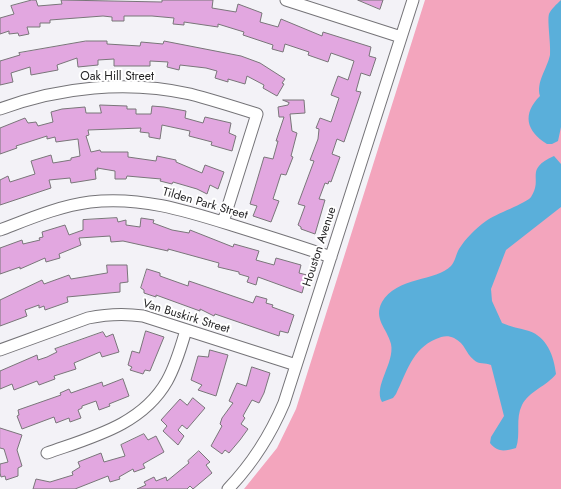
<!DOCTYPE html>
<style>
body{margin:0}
canvas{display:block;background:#f3f2f7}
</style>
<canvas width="561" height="489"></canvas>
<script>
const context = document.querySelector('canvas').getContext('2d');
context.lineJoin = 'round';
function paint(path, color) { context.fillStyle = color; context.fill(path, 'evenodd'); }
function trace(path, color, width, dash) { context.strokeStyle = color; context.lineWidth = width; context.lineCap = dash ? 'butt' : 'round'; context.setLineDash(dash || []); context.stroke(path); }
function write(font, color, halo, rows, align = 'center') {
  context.font = font + ' Jost,sans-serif'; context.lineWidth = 4; context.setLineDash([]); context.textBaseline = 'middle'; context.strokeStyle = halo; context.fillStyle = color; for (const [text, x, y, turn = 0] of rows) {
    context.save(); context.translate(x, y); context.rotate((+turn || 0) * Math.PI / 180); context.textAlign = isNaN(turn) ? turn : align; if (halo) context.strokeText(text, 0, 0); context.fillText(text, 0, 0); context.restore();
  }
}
paint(new Path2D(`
 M425,0H561V489H244L277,448L296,409Z`), '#f3a5bd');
paint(new Path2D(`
 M561,0V127L558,141L552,144H547C526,131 522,114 540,96C536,82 547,69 550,55C551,44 547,21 549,14C551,9 557,4 561,0Z
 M554,156L561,164V207L506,250L491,289L492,301L502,323C511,327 519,328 529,331C547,337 554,356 556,374C547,386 529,391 522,405C515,419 521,434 516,448C505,451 498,453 490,443L491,437L504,416L491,365C485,362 479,365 474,360C465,353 466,344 454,338C448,335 442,336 436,339C412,349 407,372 396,394L393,398L382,402C373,386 395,363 391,344C387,328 373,319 382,302C396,277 437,281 451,266C455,262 456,254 459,249C466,238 475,229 486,221C495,214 527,203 531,197C544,178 523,170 554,156Z`), '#5aafda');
const building = new Path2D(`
 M32,0H36L38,6L62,4L61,0L162,2V0H213L212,8L236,12L238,4L262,13L260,22L278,27L281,19L322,36L323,32L371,47L369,56L376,58L370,76L361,73L356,91L361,92L344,142L337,139L332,154L340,157L331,182L329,181L328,184L325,183L319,199L325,200L315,234L301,229V227L298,225L305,206L298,204L314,161L310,160L318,139L319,129L316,128L320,118L331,122L339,98L331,95L338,76L348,80L354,61L331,53L328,62L308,55L309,52L285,44L283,52L272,49L273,45L243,35L244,32L218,24V27L184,22V25L173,24L174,18L152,16H124V21H112V17L103,16L50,20V23H40V27H27L29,34L19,36L18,33L9,34V31L0,34V18L14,14L11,6Z
 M358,0H383L380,9Z
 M86,41H107V44L140,46L141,42L163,44L164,41L241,56L260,63L285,79L282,83L284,84L277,96L263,88L264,85L247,76L245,84L228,79V82L215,78L217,71L206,68L180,65L179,70L167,67L168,62L150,61V66H114V59L98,60V65L78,67L77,58L57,65L58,70L31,75L30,67L11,73L13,82L0,85V61L20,55L19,53Z
 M283,100H304L305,113L290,114L292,131L297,133L291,156L293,157L286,175L281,174L273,199L279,201L271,222L253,216L257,206L250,204L264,157L273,159L278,141H276L284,117H279L278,107L288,105L289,103Z
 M100,105L127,106V109H136V114H151L152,106L164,107L186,111L185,118L203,123L205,117L231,123L229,133L236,136L232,151L211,145L212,142L189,136L190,131L162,125L160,139L149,137V133L140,132L141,128L88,130L89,135L86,136L91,152L100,150L101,152H128V157L156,161L157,156L176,160V162L202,173L205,165L224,172L218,189L210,185L207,194L197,189L173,182L172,184L160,181L161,179L127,176L126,179H115V171L97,168L98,170H95L96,179L71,183L70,178L49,180L51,188L0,205V180L8,176L10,182L35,174L31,161L51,155L53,163L71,160V158L80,156L78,139L56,142L55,137L47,139V136L16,146L17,148L0,154V128L25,118L28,123L36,122L38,126L53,122L51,112L62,109L85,107L86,113H101Z
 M117,218L118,222L126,220V225L140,227L141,218L154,220L153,223L172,230L189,233L190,230L233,247L234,244L259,251L256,260L274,265L276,258L301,265L299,273L307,275L302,293L258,277L256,285L247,282L249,277L239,274V272L218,267L219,263L168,249V251L123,241L111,242L110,236L79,238L81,245L59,254L60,258L46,262L45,258L20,269V267L0,274V248L22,240L23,244L40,240L39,238L43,237L42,232L65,225L69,235L83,230V220Z
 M107,265H127L128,282L120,283V292L67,297L68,302L45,310L44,306L39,308V305L25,310L27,316L0,326V300L42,280L44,284L69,275L71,279L107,273Z
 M147,269L160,273V276L188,286L189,281L253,303L256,296L267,299L266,303L273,305L272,307L294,315L288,333L280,331L279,336L215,314L214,316L200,309V311L156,295V297L144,293V290L141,288Z
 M146,331L164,337L150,371L145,370L143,374L130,370L132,367L128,365L132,351L139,353Z
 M103,332L106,337L113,334L119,352L102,357L100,352L74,363L76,369L54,376L55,379L39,385L37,381L14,390L12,384L0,389V371L37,355L38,360L47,357L57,352L55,349Z
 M210,350L228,355L216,396L198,390L202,385L191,380L198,356L208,357Z
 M252,367L270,373L264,393L259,403L252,400L243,416L245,418L241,424L248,429L240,440L229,453L225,450L222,454L211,446L222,426L220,424L222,418L233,403L229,401L237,383L246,386Z
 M123,379L129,396L109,404L110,406L99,410L96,401L82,406V408L78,410L81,418L70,422L69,418L56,423L54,417L22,429L17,416L19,415L18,410L61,395L60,393L69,389L71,393L102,382L103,386Z
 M193,398L205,408L187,429L182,425L178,430L184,436L178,445L163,431L167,426L161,420L180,399L187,405Z
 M0,428L22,435L17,450L22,466L18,468V476L6,480L5,476L1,477L0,473V464L8,462L4,449L0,448Z
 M144,434L148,440L156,436L164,452L143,464L145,468L134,472L133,469L119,477L120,479L110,482L108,476L75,489H33L36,479L50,482L73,475L72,472L80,467L78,462L101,453L104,462L125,456L121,445Z
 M199,451L210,462L206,465L212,473L193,489L190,486L187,489H137L146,485L144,482L154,477L156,481L166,477L167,481L189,463L188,461Z`);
paint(building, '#e2a7e0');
trace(building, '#797679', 1);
const minor = new Path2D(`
 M286,0L401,37
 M0,109C60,87 127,80 190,94C213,100 235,107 257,114L223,222
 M0,230C29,219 59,206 90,202C141,196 187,211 235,226C267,236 299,246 331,257
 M0,350L88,318C107,314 123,313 143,316L296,365
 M47,453C92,437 142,425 167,381C176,365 181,347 186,330
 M228,489C253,463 270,436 284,403L413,0`);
trace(minor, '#757478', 13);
trace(minor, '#fff', 11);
write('12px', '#201f21', '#fff', [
 ["Oak Hill Street",117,77],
 ["Tilden Park Street",205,204,16],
 ["Houston Avenue",320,247,-72],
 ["Van Buskirk Street",186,317,17]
]);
</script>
